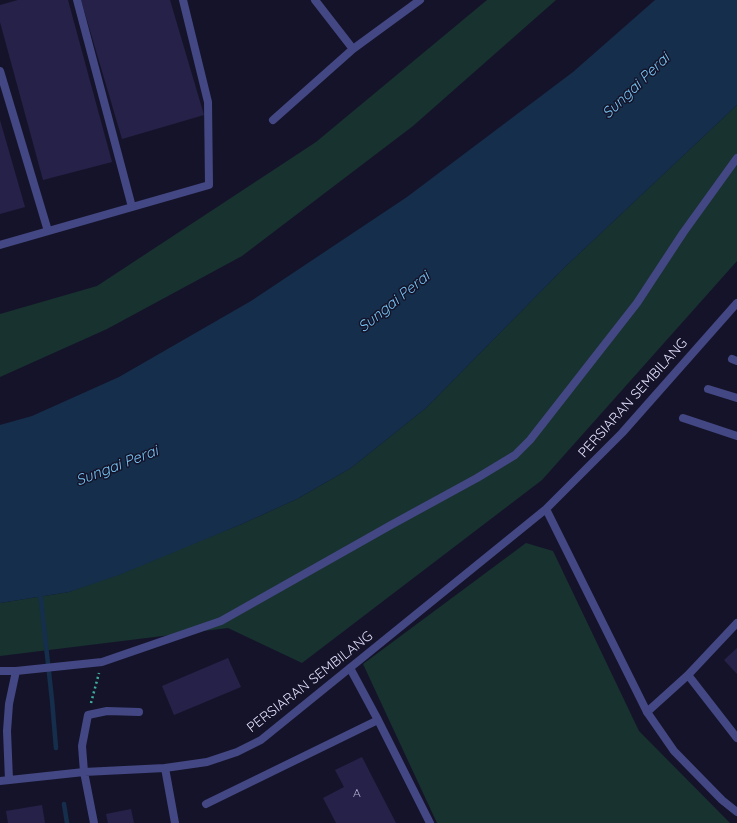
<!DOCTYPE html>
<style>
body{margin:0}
canvas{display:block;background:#151329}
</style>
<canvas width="737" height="823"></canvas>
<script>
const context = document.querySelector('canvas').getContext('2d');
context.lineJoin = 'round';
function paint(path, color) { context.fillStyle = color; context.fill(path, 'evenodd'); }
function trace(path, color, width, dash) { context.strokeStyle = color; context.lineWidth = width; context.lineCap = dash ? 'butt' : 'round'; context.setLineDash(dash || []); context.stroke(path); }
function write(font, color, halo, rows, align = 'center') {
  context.font = font + ' Quicksand,sans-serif'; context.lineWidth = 3; context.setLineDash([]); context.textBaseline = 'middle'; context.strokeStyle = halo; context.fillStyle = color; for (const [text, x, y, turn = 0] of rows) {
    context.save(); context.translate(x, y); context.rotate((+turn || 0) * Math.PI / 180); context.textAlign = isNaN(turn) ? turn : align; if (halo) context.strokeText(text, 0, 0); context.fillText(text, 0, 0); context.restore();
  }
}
paint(new Path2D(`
 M487,0H556L413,126L242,256L107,329L0,377V314L97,286L316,142Z
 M737,105V261L542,480L302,663L228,628L0,656V603L69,592L242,524L297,499L351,468L426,408L565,267Z
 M526,543L553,551L639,731L730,823H437L363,664Z`), '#17322f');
paint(new Path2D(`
 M655,0H737V105L565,267L426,408L351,468L297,499L242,524L119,575L69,592L0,603V425L32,416L119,377L251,301L407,197L573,72Z`), '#152e4b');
trace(new Path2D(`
 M40,591L52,700L56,748
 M64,804L67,823`), '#152e4b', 4.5);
paint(new Path2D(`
 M18,0H68L112,162L43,180L0,22V5Z
 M81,0H170L204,115L122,139Z
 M0,120L25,207L0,214Z
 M737,648V674L724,660Z
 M228,658L241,687L174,715L162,686Z
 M362,757L396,823H336L323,798L344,787L335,770Z
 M42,805L45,823H8L6,811Z
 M131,809L134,823H108L106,814Z`), '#252148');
trace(new Path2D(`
 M91,703L99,673`), '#3db19f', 2.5, [2, 3]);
trace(new Path2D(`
 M77,0L132,207
 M315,0L353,49
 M0,71L48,231
 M273,120L353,49L420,0
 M0,245L209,185L208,102L183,0
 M732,359L737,361
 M708,389L737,398
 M683,418L737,436
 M350,668L378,720L430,823
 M688,675L737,738
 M647,712L688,675L737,623
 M84,772L82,746L88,715L107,711L139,712
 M206,804L378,720`), '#434783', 8);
trace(new Path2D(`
 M546,509L647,712L674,751L722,800L737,812
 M0,671H16L102,662L221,621L391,525L477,478L515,455L530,440L637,303L683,233L737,158
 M165,768L175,823
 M84,772L94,823
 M9,780L7,731L9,704L16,671
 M0,781L84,772L165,768L207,762L237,752L261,740L546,509L622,433L737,303`), '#434783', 8);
write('12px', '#b0afcf', null, [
 ["A",357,793]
]);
write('14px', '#dfdefc', '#151329', [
 ["PERSIARAN SEMBILANG",633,398,-48],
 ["PERSIARAN SEMBILANG",310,682,-38]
]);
write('italic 15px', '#76c4f2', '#151329', [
 ["Sungai Perai",636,86,-44],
 ["Sungai Perai",394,302,-39],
 ["Sungai Perai",117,466,-21]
]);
</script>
